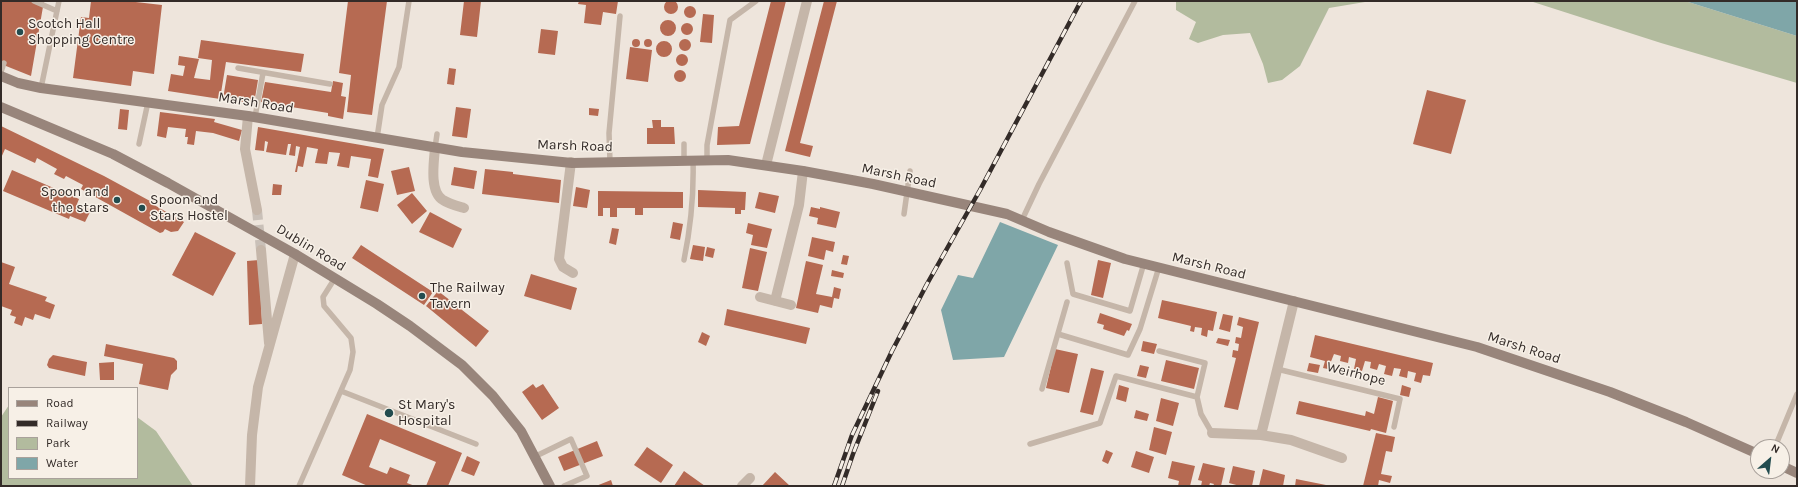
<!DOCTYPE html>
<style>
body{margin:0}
#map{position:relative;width:1798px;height:487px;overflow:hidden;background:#eee5dc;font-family:Karla,sans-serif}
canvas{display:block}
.frame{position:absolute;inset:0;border:2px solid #332b28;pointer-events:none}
.legend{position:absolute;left:8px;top:387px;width:130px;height:92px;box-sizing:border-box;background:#f7f0e7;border:1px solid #a9a19b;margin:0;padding:5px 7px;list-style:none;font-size:12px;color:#332b28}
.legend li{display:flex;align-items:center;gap:8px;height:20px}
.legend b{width:20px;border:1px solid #a9a19b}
.north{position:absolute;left:1750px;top:439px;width:40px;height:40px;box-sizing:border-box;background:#f7f0e7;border:1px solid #a9a19b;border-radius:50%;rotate:28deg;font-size:11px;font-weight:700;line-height:16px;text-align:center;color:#332b28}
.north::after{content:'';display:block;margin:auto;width:14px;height:18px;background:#234c4f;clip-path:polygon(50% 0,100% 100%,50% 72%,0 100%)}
</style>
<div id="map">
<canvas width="1798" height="487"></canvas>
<div class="frame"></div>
<ul class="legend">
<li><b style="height:5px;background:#98857b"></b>Road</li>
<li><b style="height:5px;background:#332b28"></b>Railway</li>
<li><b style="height:11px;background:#b2bb9e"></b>Park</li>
<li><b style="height:11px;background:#7fa6a8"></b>Water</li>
</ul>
<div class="north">N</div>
</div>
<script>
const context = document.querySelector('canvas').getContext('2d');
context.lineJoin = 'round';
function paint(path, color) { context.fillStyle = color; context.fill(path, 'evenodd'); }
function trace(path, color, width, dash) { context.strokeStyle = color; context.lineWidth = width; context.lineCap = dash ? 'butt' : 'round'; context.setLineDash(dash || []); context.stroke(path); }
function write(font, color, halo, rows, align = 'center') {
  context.font = font + ' Karla,sans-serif'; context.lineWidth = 3; context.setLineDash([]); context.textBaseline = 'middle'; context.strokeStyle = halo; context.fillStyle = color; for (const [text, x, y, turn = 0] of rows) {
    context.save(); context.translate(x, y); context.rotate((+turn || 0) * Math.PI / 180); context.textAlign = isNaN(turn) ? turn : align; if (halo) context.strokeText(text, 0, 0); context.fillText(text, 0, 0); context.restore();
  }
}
paint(new Path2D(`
 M1176,1H1371L1329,8L1300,66L1282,80L1268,83L1263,64L1250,33L1223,35L1198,43L1189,39L1196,22L1176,10Z
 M1530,1H1685L1797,36V83L1661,43Z
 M9,405V478H137V417L156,431L193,486H1V417Z`), '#b2bb9e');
paint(new Path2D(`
 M1685,1H1797V36Z
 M1000,222L1058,245L1004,357L953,360L941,310L958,275L973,278Z`), '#7fa6a8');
paint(new Path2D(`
 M664 7a7 7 0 1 1 14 0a7 7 0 1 1-14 0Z
 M1,1H44L31,76L1,64Z
 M91,1H127L162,5L154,74L133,71L131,86L73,78L81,17L89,18Z
 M348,1H387L372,115L347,112L351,75L339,73Z
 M464,1H481L477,37L460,35Z
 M579,1H618L616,14L603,12L601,25L584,23L586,5L578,4Z
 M771,1H786L750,144L717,145L718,127L739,126Z
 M824,1H837L800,143L813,146L810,157L785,151Z
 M684 12a6 6 0 1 1 12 0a6 6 0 1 1-12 0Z
 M703,14L714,15L712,43L700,42Z
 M660 28a8 8 0 1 1 16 0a8 8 0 1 1-16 0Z
 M681 29a6 6 0 1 1 12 0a6 6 0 1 1-12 0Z
 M541,29L558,31L555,55L538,53Z
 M679 45a6 6 0 1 1 12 0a6 6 0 1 1-12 0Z
 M632 43a4 4 0 1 1 8 0a4 4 0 1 1-8 0Z
 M644 43a4 4 0 1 1 8 0a4 4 0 1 1-8 0Z
 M201,40L304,54L301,72L226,62L220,99L168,91L171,74L183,76L185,66L178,65L179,56L199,59L194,78L210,80L212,60L198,58Z
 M656 49a8 8 0 1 1 16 0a8 8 0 1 1-16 0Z
 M630,47L652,50L648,82L626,79Z
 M676 60a6 6 0 1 1 12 0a6 6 0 1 1-12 0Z
 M449,68L456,69L454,85L447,84Z
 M674 76a6 6 0 1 1 12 0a6 6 0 1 1-12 0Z
 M227,75L258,80L254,104L223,99Z
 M333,81L343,83L341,96L346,97L343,119L328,116V113L261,102L265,82L331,92Z
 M1427,90L1466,100L1451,154L1413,144Z
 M456,107L471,109L467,138L452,136Z
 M589,108L599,109L598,116L589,115Z
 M120,109L129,110L127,130L118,129Z
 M160,112L215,119L214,122L242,130L239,141L213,133L196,131L194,145L187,144L188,137H185L186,129L168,127L166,138L157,136Z
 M652,120H661V127H674L675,144H647V128H653Z
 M1,126L104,176L150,201L149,202L184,222L178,231L171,232L165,229L163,232L160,233L81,189L83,185L66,176L64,179L54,174L57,169L37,158L35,163L5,149L1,158Z
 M258,127L384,149L378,178L368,176L371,159L351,156L349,168L337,166L340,153L329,152L327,164L315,163L318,149L307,147L303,167L298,166L297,172H295L300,147L296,146L295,156L289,155L291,144H288L286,155L266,152L268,142L265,141L264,151L255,150Z
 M409,167L415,191L397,195L391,171Z
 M454,167L477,171L474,189L451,185Z
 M485,169L513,172V174L561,180L559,203L482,194Z
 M12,170L79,199L77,204L91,210L85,222L70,216L69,219L3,191Z
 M366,180L384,184L378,212L360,208Z
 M273,184L282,185L281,195H272Z
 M576,187L590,190L587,208L573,206Z
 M698,190L746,192L745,210H741V214H735V208L698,207Z
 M598,191L683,192V208H643V215H635V208H617V217H610V208H603V216H598Z
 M759,192L779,196L775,213L755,208Z
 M412,193L427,211L412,224L397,205Z
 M811,207L820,209V207L840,212L836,228L817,224L818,218L809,216Z
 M430,212L462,229L453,248L419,232Z
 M673,222L683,224L680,240L670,238Z
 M748,223L772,229L767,248L751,245L753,235L746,233Z
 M612,228L619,229L616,245L609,243Z
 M195,232L236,253L213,296L172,275Z
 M812,237L835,242L833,252L826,250L824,260L808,256Z
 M361,245L433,292L424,305L352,258Z
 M693,245L705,247L703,261L690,259Z
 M707,247L715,249L713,258L705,256Z
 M750,248L767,252L758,291L742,288Z
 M843,255L849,256L847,265L841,264Z
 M259,260L262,324L249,325L247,261Z
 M1098,260L1111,263L1103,298L1091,295Z
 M806,261L823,265L816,294L832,297L834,287L841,289L839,299L834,298L832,308L820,305L818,313L796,308Z
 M1,262L15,267L9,284L47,297L45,301L55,305L50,319L35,314L33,320L25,317L22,326L14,323L16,317L10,315L12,310L1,306Z
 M832,270L844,273L843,278L831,276Z
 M531,274L577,288L571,310L524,296Z
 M438,291L451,301L449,303L456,309L457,306L489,331L476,347L426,306Z
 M1162,300L1217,312L1213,331L1208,330L1207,337L1201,335L1202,328L1195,327L1194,332L1190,331L1191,326L1158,318Z
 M727,309L810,328L806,344L724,325Z
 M1100,313L1132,324L1129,331L1127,330L1124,336L1103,329L1104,325L1097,323Z
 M1223,314L1233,316L1230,332L1219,329Z
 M1239,317L1259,322L1238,410L1224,407L1236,358L1232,357L1233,350L1238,351L1239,344L1235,343L1236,337L1241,338L1243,327L1237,325Z
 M702,332L710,336L706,346L698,342Z
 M1315,335L1433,363L1430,376L1423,375L1421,383L1414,381L1416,373L1408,371L1407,378L1399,376L1401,369L1394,368L1392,376L1384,374L1386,366L1379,364L1377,370L1370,368L1371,362L1365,361L1362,371L1354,369L1356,359L1349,357L1348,363L1340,361L1341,356L1334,354L1328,369L1323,368L1325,361L1310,357Z
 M1218,338L1230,340L1228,346L1216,343Z
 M1143,341L1157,344L1154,354L1141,351Z
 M106,344L174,358L177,361V369L171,375L168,390L139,384L143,364L104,356Z
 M1055,349L1078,354L1069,393L1046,388Z
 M53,355L87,362L85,376L49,368L47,365L49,359Z
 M1166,360L1199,368L1194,389L1161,381Z
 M114,362V380H100L99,363Z
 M1309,363L1320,365L1318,373L1307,371Z
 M1140,365L1149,367L1146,378L1137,376Z
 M1091,368L1104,371L1093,415L1080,412Z
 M533,384L536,388L543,384L559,408L542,420L522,392Z
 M1119,385L1129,388L1126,402L1116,399Z
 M1402,385L1411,388L1409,397L1400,395Z
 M1378,397L1393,401L1386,433L1371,429L1370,431L1296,414L1299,401L1365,416L1366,411L1374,414Z
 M1161,398L1179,403L1173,426L1156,421Z
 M1136,410L1149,414L1147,421L1134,418Z
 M367,414L462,453L448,486H426L436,462L380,439L369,467L387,474L390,467L410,475L407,483L415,486H368L342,475Z
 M1154,427L1172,432L1166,455L1149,450Z
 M1376,433L1395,437L1392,452L1386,451L1381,474L1392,476L1390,483L1379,480L1378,486H1363Z
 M597,441L603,456L564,471L558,457Z
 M647,447L673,465L661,483L634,465Z
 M1106,450L1113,453L1108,464L1102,461Z
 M1136,451L1154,457L1149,473L1131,467Z
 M467,456L480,462L474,476L461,471Z
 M1172,461L1195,466L1190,486H1178L1179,481L1168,478Z
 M1203,463L1225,468L1221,486H1213L1214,484L1210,483L1209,486H1201L1202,481L1198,480Z
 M1233,466L1255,471L1252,486H1240L1229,483Z
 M1263,469L1285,475L1283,486H1259Z
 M684,471L705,486H674Z
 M775,472L790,486H762Z
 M1296,479L1326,485V486H1295Z
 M611,480L613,486H596Z`), '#b66a52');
trace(new Path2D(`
 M257,210L261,250`), '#c9c0b8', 10, [10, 5]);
trace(new Path2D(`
 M34,1L57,11
 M238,68L330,84
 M1,72L4,63
 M41,88L59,1
 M255,117L263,73
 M377,138L382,105L399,67L409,1
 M139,144L148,102
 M684,144V161
 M435,148L437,134
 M707,160V145L730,20L756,1
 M610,162L609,133L620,16
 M904,214L910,171
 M1022,220L1039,184L1135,1
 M684,260C691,226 694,195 693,160
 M1067,263L1073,294L1130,311L1144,263
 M1058,334L1128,355L1140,329L1159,267
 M1159,351L1205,363L1197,397
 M1277,369L1400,399L1394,427
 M1042,389L1067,302
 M341,391L476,444
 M1030,444L1100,423L1116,376L1197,397L1201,414L1212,433
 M1775,447L1797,394
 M534,457L571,439L587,476L564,486
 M299,486L350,370L353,352L351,338L324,306L323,297L335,278`), '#c5b6a9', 5.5);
trace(new Path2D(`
 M248,116L245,149L257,210
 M435,148C434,161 429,192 443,200C449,204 457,206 464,208
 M571,162L559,259L563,267L573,273
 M766,165L807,1
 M261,250L269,343
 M760,297L791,305
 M775,301L799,205L803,171
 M1212,433L1261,435L1291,440L1342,458
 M1261,435L1294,301
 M250,486L252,435L258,387L295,254
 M742,486L750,478`), '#c5b6a9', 10);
trace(new Path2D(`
 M1,76L18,83L41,88L248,116L462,152L572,163L728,160L803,171L873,184L1007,214L1049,232L1125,259L1477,347L1610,392L1686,422L1758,454
 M1,107L113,154L168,183L295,254L377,304L410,326L462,365L493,396L521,431L550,486
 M1782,466L1797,473`), '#98857b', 10);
const rail = new Path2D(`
 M834,486L852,435L892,351L927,284L980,190L1081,1
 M842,486L853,454L878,391`);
trace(rail, '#332b28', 4.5);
trace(rail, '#f7f0e7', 3, [9]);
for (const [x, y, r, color] of [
 [20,32,4,"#234c4f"],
 [117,200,4,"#234c4f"],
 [142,208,4,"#234c4f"],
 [422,296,4,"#234c4f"],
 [389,413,5,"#234c4f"]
]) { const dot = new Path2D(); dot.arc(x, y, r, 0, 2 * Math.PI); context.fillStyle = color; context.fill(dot); trace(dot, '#f7f0e7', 1.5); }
write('14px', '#332b28', '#f7f0e7', [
 ["Scotch Hall",28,24],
 ["Shopping Centre",28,40],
 ["Spoon and",109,192,"right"],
 ["the stars",109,208,"right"],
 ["Spoon and",150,200],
 ["Stars Hostel",150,216],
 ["The Railway",430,288],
 ["Tavern",430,304],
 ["St Mary's",398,405],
 ["Hospital",398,421]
], 'left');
write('14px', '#332b28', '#f7f0e7', [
 ["Marsh Road",256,103,9],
 ["Marsh Road",575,146,2],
 ["Marsh Road",899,176,12],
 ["Dublin Road",311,248,31],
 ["Marsh Road",1209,266,14],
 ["Marsh Road",1524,348,18],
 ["Weirhope",1356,374,14]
]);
</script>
